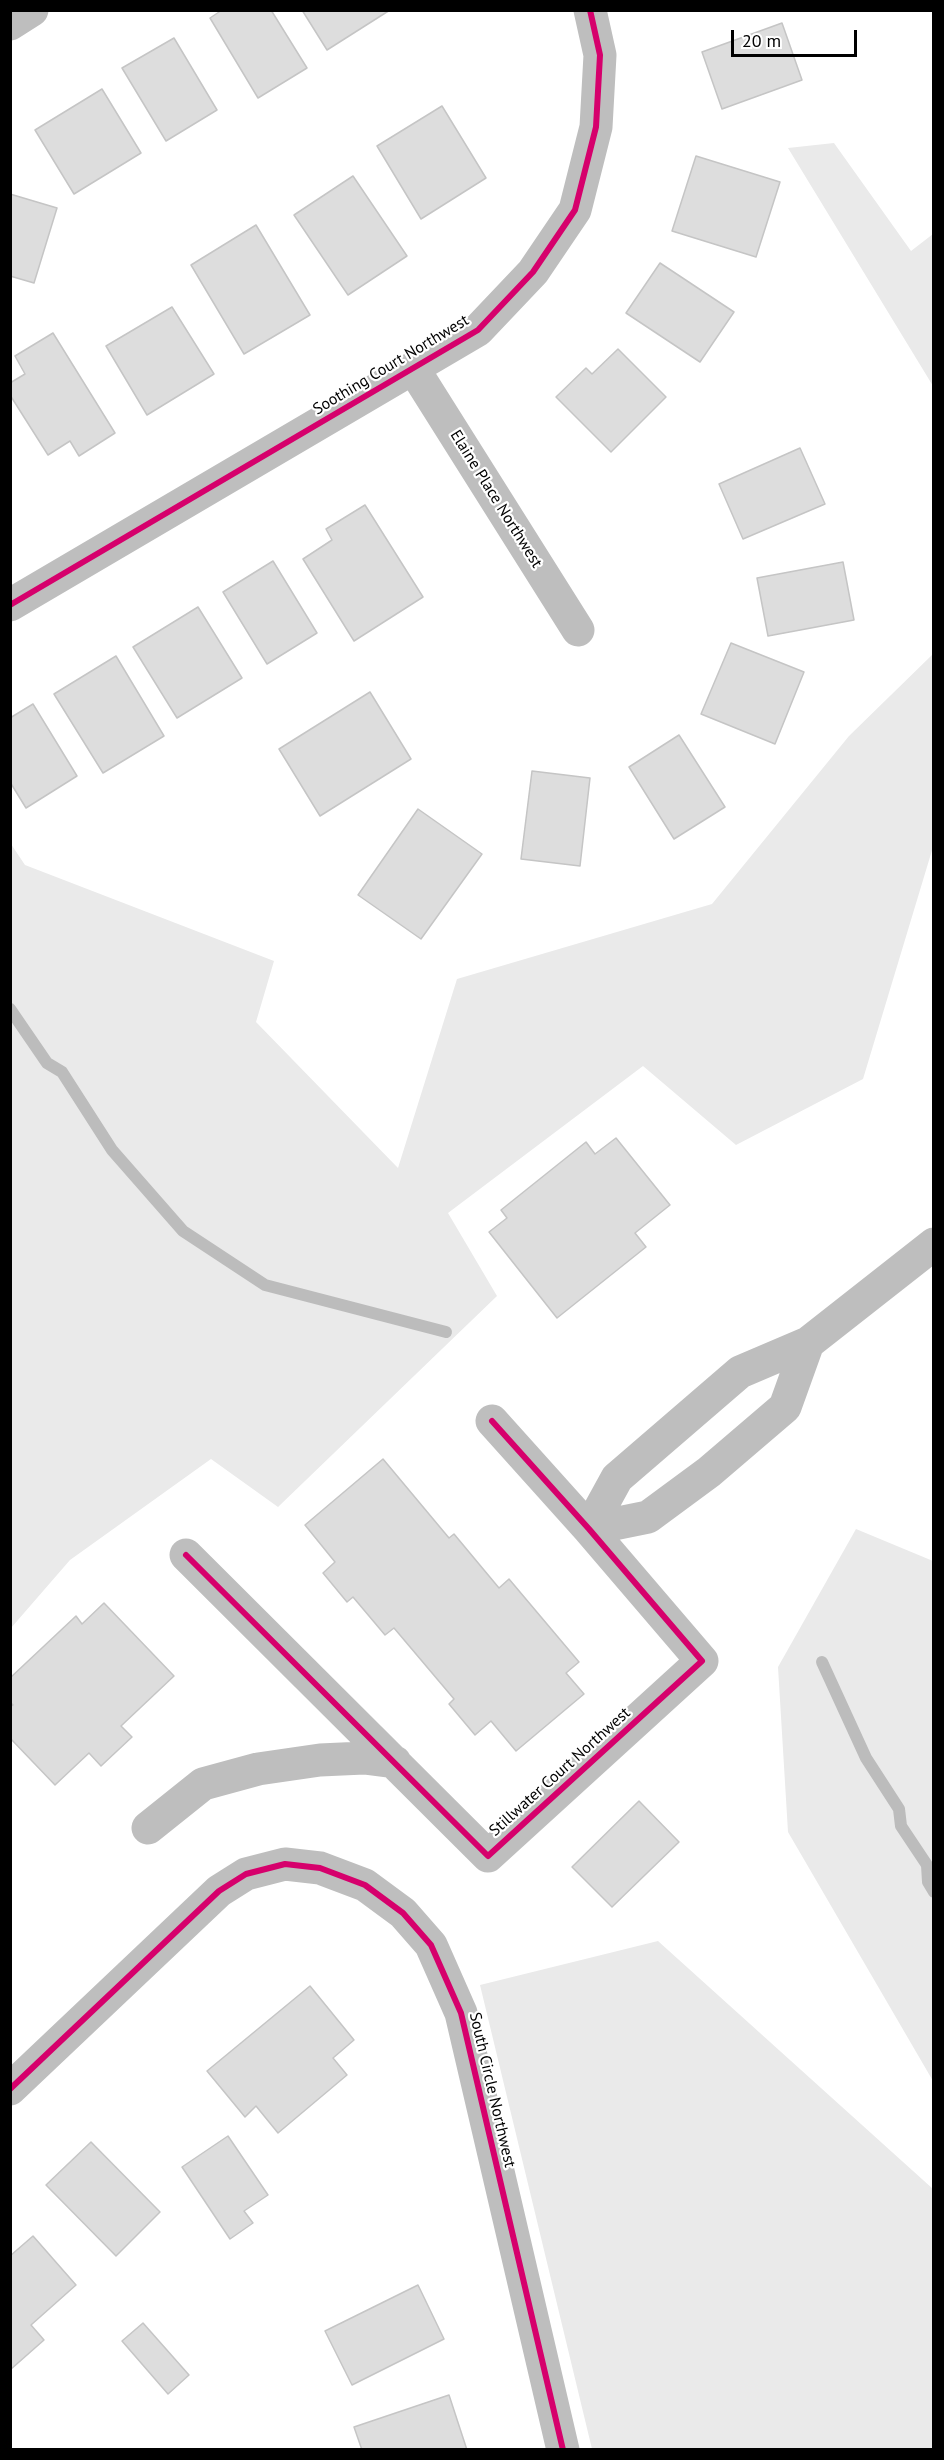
<!DOCTYPE html>
<style>
body{margin:0}
#map{position:relative;width:944px;height:2460px;overflow:hidden;background:#fff;font-family:"PT Sans",sans-serif}
canvas{display:block}
.frame{position:absolute;inset:0;border:12px solid #000;pointer-events:none}
.scale{position:absolute;left:731px;top:30px;width:126px;height:27px;box-sizing:border-box;border:3px solid #000;border-top:0;padding-left:8px;font-size:18px;line-height:21px;white-space:nowrap;color:#000;-webkit-text-stroke:4px #fff;paint-order:stroke}
</style>
<div id="map">
<canvas width="944" height="2460"></canvas>
<div class="frame"></div>
<div class="scale">20 m</div>
</div>
<script>
const context = document.querySelector('canvas').getContext('2d');
context.lineJoin = 'round';
function paint(path, color) { context.fillStyle = color; context.fill(path, 'evenodd'); }
function trace(path, color, width, dash) { context.strokeStyle = color; context.lineWidth = width; context.lineCap = dash ? 'butt' : 'round'; context.setLineDash(dash || []); context.stroke(path); }
function write(font, color, halo, rows, align = 'center') {
  context.font = font + ' "PT Sans",sans-serif'; context.lineWidth = 4.5; context.setLineDash([]); context.textBaseline = 'middle'; context.strokeStyle = halo; context.fillStyle = color; for (const [text, x, y, turn = 0] of rows) {
    context.save(); context.translate(x, y); context.rotate((+turn || 0) * Math.PI / 180); context.textAlign = isNaN(turn) ? turn : align; if (halo) context.strokeText(text, 0, 0); context.fillText(text, 0, 0); context.restore();
  }
}
paint(new Path2D(`
 M834,143L911,251L933,234V386L788,148Z
 M933,654V847L863,1079L736,1145L643,1066L448,1213L497,1296L278,1507L211,1459L70,1560L11,1628V844L25,865L274,961L256,1022L398,1168L457,979L712,904L849,736Z
 M856,1529L933,1561V2081L788,1832L778,1667Z
 M658,1941L933,2189V2449H592L480,1985Z`), '#eaeaea');
trace(new Path2D(`
 M10,1009L47,1063L62,1072L112,1150L183,1231L265,1285L446,1332
 M822,1662L866,1758L899,1809L901,1826L927,1865L928,1882L934,1892`), '#bcbcbc', 12);
const building = new Path2D(`
 M222,10H271L307,68L258,98L210,18Z
 M302,10H390L327,50Z
 M782,23L802,80L722,109L702,52Z
 M174,38L217,110L166,141L122,68Z
 M102,89L141,153L74,194L35,130Z
 M442,106L486,178L421,219L377,146Z
 M696,156L780,182L756,257L672,231Z
 M353,176L407,256L348,295L294,215Z
 M10,194L57,208L34,283L10,276Z
 M256,225L310,315L244,354L191,265Z
 M660,263L734,312L700,362L626,313Z
 M172,307L214,374L147,415L106,346Z
 M53,333L115,433L79,456L70,441L48,455L10,395V383L25,374L15,356Z
 M618,349L666,397L611,452L556,397L586,368L592,374Z
 M800,448L825,504L743,539L719,484Z
 M365,505L423,597L354,641L303,559L332,540L326,529Z
 M273,561L317,633L267,664L223,592Z
 M843,562L854,620L768,636L757,578Z
 M198,607L242,678L177,718L133,647Z
 M731,643L804,672L775,744L701,714Z
 M116,656L164,736L103,773L54,694Z
 M370,692L411,759L320,816L279,749Z
 M33,704L77,776L26,808L10,782V718Z
 M679,735L725,807L674,839L629,767Z
 M532,771L590,778L580,866L521,859Z
 M418,809L482,854L421,939L358,895Z
 M616,1138L670,1205L635,1233L646,1247L557,1318L489,1232L507,1218L501,1210L586,1142L595,1154Z
 M383,1459L449,1538L454,1534L499,1588L509,1579L579,1662L566,1673L584,1694L516,1751L491,1721L475,1735L449,1704L454,1699L394,1628L385,1635L353,1597L347,1602L323,1573L335,1562L305,1525Z
 M104,1603L174,1676L121,1726L132,1737L101,1766L89,1753L55,1785L10,1738V1707L13,1705L10,1702V1678L76,1616L82,1624Z
 M639,1801L679,1842L612,1907L572,1867Z
 M310,1986L354,2040L333,2058L347,2075L278,2133L256,2106L245,2117L207,2071Z
 M228,2136L268,2195L244,2211L253,2223L230,2239L182,2167Z
 M91,2142L160,2212L116,2256L46,2185Z
 M33,2236L76,2285L31,2325L44,2340L10,2370V2256Z
 M418,2285L444,2339L352,2385L325,2331Z
 M143,2323L189,2375L168,2394L122,2341Z
 M449,2395L467,2450H362L354,2427Z`);
paint(building, '#ddd');
trace(building, '#c5c5c5', 1.5);
trace(new Path2D(`
 M10,24L32,10
 M413,368L578,630
 M10,605L478,330L533,272L575,210L596,127L600,55L590,10
 M589,1529L617,1478L740,1372L808,1343L934,1244
 M589,1529L648,1517L709,1472L785,1407L808,1343
 M186,1555L488,1856L702,1661L589,1529L492,1421
 M148,1828L203,1784L258,1769L320,1760L364,1758L395,1762
 M10,2089L219,1891L246,1874L285,1864L320,1868L365,1885L403,1913L431,1945L461,2013L563,2450`), '#bebebe', 33);
trace(new Path2D(`
 M10,605L478,330L533,272L575,210L596,127L600,55L590,10
 M186,1555L488,1856L702,1661L589,1529L492,1421
 M10,2089L219,1891L246,1874L285,1864L320,1868L365,1885L403,1913L431,1945L461,2013L563,2450`), '#d6006c', 6);
write('16px', '#000', '#fff', [
 ["Soothing Court Northwest",391,365,-31],
 ["Elaine Place Northwest",496,499,58],
 ["Stillwater Court Northwest",560,1772,-42],
 ["South Circle Northwest",492,2090,77]
]);
</script>
